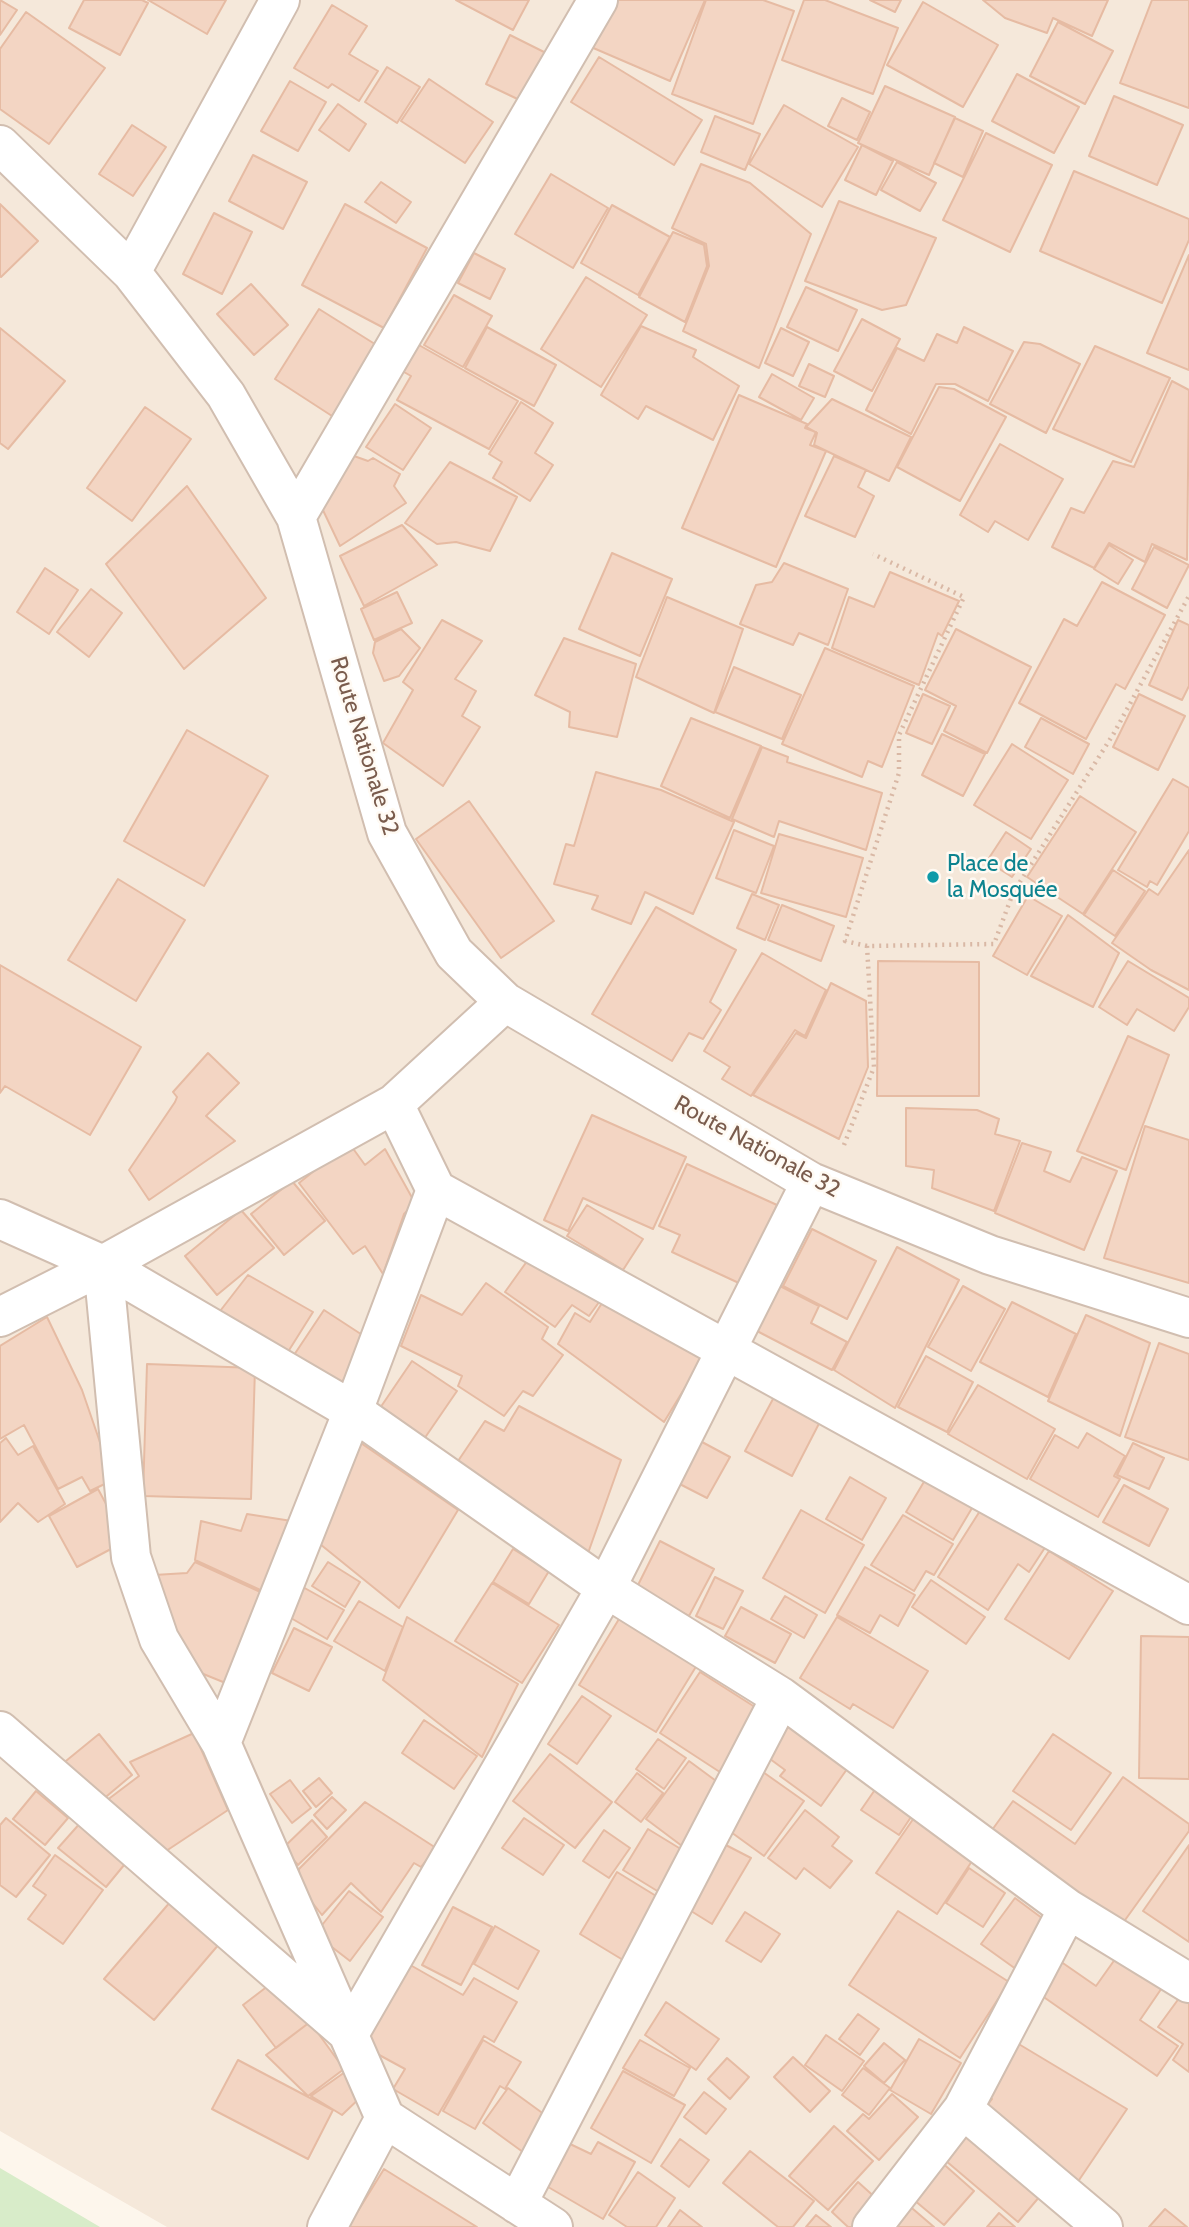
<!DOCTYPE html>
<meta charset="utf-8">
<style>
body{margin:0}
canvas{display:block;background:#fdf6ec}
</style>
<canvas width="1189" height="2227"></canvas>
<script>
const context = document.querySelector('canvas').getContext('2d');
context.lineJoin = 'round';
function paint(path, color) { context.fillStyle = color; context.fill(path, 'evenodd'); }
function trace(path, color, width, dash) { context.strokeStyle = color; context.lineWidth = width; context.lineCap = dash ? 'butt' : 'round'; context.setLineDash(dash || []); context.stroke(path); }
function write(font, color, halo, rows, align = 'center') {
  context.font = font + ' Cabin,sans-serif'; context.lineWidth = 5; context.setLineDash([]); context.textBaseline = 'middle'; context.strokeStyle = halo; context.fillStyle = color; for (const [text, x, y, turn = 0] of rows) {
    context.save(); context.translate(x, y); context.rotate((+turn || 0) * Math.PI / 180); context.textAlign = isNaN(turn) ? turn : align; if (halo) context.strokeText(text, 0, 0); context.fillText(text, 0, 0); context.restore();
  }
}
paint(new Path2D(`
 M0,0H1189V2227H167L0,2131Z`), '#f5e8da');
paint(new Path2D(`
 M0,2168L100,2227H0Z`), '#d8ecc9');
const building = new Path2D(`
 M0,0L17,10L0,35Z
 M84,0H142L148,3L120,55L69,28Z
 M148,0H226L207,34Z
 M456,0H529L513,30Z
 M612,0H705L670,81L591,47Z
 M706,0H763L794,11L753,124L672,94Z
 M804,0H825L898,28L873,94L782,60Z
 M870,0H901L895,12Z
 M983,0H1108L1092,36L1053,18L1047,33L1005,18Z
 M1152,0H1189V108L1120,83Z
 M923,2L998,45L963,107L887,65Z
 M332,5L367,26L349,54L378,71L359,101L332,84L328,88L294,68Z
 M26,12L105,68L49,144L0,109V49Z
 M1058,22L1113,51L1085,104L1030,76Z
 M510,35L552,56L528,104L486,84Z
 M599,57L702,120L674,165L571,102Z
 M387,67L420,87L397,123L365,102Z
 M1017,74L1079,107L1054,153L992,121Z
 M429,79L493,122L465,163L401,121Z
 M290,81L326,102L298,151L261,131Z
 M885,86L955,117L929,175L858,143Z
 M1114,96L1183,125L1157,185L1089,156Z
 M842,98L870,112L857,140L828,126Z
 M338,104L366,124L349,151L319,130Z
 M784,105L858,147L822,207L749,164Z
 M715,116L760,134L745,170L701,152Z
 M955,118L983,131L963,177L934,163Z
 M132,125L166,147L133,196L99,174Z
 M986,133L1052,165L1010,252L943,220Z
 M862,145L893,161L876,195L845,180Z
 M253,155L307,182L283,229L229,201Z
 M897,162L936,183L920,211L881,190Z
 M701,164L750,183L811,234L759,368L683,331L709,266L706,244L672,228Z
 M1074,171L1189,219V240L1162,303L1040,251Z
 M551,174L608,208L573,268L515,234Z
 M381,182L411,202L396,223L365,202Z
 M839,201L936,238L906,305L882,310L805,281Z
 M0,204L38,241L1,277L0,276Z
 M345,204L427,248L384,328L302,285Z
 M612,205L670,237L638,295L581,263Z
 M214,213L252,232L222,294L183,274Z
 M673,232L704,245L707,266L685,322L639,297Z
 M474,253L505,269L490,299L458,283Z
 M1189,255V370L1147,353Z
 M586,277L647,315L601,387L541,349Z
 M251,284L288,325L254,355L217,314Z
 M806,287L857,310L838,351L787,327Z
 M454,295L492,316L463,367L424,345Z
 M319,309L378,346L332,416L275,379Z
 M862,319L900,339L872,391L834,371Z
 M641,326L696,350L693,357L739,386L713,440L646,406L638,419L601,395Z
 M487,327L556,365L534,406L465,368Z
 M964,327L1013,351L988,401L955,384H936L911,434L866,410L897,348L924,361L937,334L957,343Z
 M0,328L65,381L8,449L0,443Z
 M781,328L809,342L793,376L765,363Z
 M410,340L518,401L489,449L397,400L411,376L397,368Z
 M1024,342L1040,344L1080,364L1046,433L990,404Z
 M1095,346L1170,378L1131,462L1053,429Z
 M809,364L834,376L825,397L799,386Z
 M772,374L814,398L801,420L759,397Z
 M1172,381L1189,390L1187,560L1152,544L1145,562L1109,543L1094,568L1052,547L1071,508L1084,513L1113,461L1134,467Z
 M939,387L954,389L1006,417L960,501L897,467Z
 M739,395L807,424L805,428L816,432L810,445L826,451L776,567L682,528Z
 M832,399L911,437L889,481L814,445L817,433L806,427Z
 M521,402L553,423L535,453L553,465L530,501L493,478L502,462L489,454Z
 M395,404L431,428L403,470L366,447Z
 M145,407L191,439L132,521L87,488Z
 M1000,444L1063,479L1028,540L995,521L988,532L960,515Z
 M354,456L368,461L373,458L400,474L394,486L406,503L340,546L321,506Z
 M834,456L866,470L858,487L874,496L855,537L805,516Z
 M450,462L517,497L490,551L456,542L437,544L405,523Z
 M187,486L266,598L184,669L106,564Z
 M402,525L437,565L364,606L340,556Z
 M1109,545L1133,560L1118,584L1094,569Z
 M1154,547L1189,565L1167,608L1132,589Z
 M612,553L672,579L640,656L579,629Z
 M784,563L848,589L828,645L799,633L793,645L740,624L756,585L772,582Z
 M45,568L78,590L49,634L17,612Z
 M890,572L959,601L942,636L938,633L919,685L832,648L849,597L874,607Z
 M1102,582L1165,615L1125,689L1116,684L1086,739L1019,703L1064,619L1077,626Z
 M91,589L122,613L89,657L57,632Z
 M397,592L412,623L374,640L361,609Z
 M667,597L743,629L714,713L636,677Z
 M442,620L482,641L455,679L476,691L462,716L480,727L443,786L383,743L413,690L403,682Z
 M1178,620L1189,625V686L1182,700L1149,685Z
 M401,629L420,648L399,676L384,681L373,653L375,642Z
 M956,629L1031,667L987,753L944,731L956,706L925,690Z
 M564,638L636,664L617,737L569,727L570,712L535,695Z
 M825,648L914,686L882,767L868,761L862,777L782,744Z
 M734,667L801,695L782,739L715,712Z
 M923,694L950,706L932,744L906,733Z
 M1139,694L1185,716L1158,770L1113,747Z
 M691,718L761,746L730,818L661,786Z
 M1041,718L1089,744L1073,774L1025,747Z
 M187,730L268,776L204,886L124,841Z
 M942,734L985,754L963,796L922,775Z
 M1012,744L1068,780L1031,839L974,805Z
 M762,747L788,757L787,762L882,793L866,850L779,821L774,837L732,819Z
 M596,772L661,790L734,822L693,914L645,892L631,924L592,909L598,896L554,884L566,844L574,846Z
 M1173,779L1189,788V831L1157,885L1150,881L1147,887L1118,870Z
 M1080,796L1136,832L1083,914L1027,877Z
 M469,801L554,921L501,958L416,839Z
 M734,830L774,846L756,893L716,878Z
 M1006,832L1031,849L1012,877L987,861Z
 M779,834L863,858L846,917L761,893Z
 M1189,850V990L1151,970L1112,943L1149,889L1158,895Z
 M1113,870L1145,891L1115,936L1084,915Z
 M118,879L185,920L136,1001L68,960Z
 M752,894L779,905L765,940L737,928Z
 M1028,896L1062,916L1027,975L993,956Z
 M782,905L834,926L821,961L768,940Z
 M656,907L736,950L710,1002L721,1010L703,1039L689,1033L672,1061L592,1014Z
 M1068,915L1119,953L1093,1007L1031,976Z
 M762,953L826,990L805,1036L795,1030L751,1096L722,1079L730,1067L704,1051Z
 M878,961L979,962V1096H877Z
 M1128,961L1189,998V1007L1174,1031L1137,1009L1127,1025L1099,1007Z
 M0,965L141,1047L90,1135L5,1086L0,1093Z
 M831,983L866,1001L868,1067L839,1139L753,1095L796,1033L806,1038Z
 M1128,1036L1169,1055L1126,1170L1077,1151Z
 M208,1053L239,1083L206,1116L235,1141L149,1200L129,1170L175,1102L177,1097L173,1092Z
 M906,1108L977,1110L999,1119L995,1134L1020,1141L994,1211L932,1188L934,1170L906,1166Z
 M592,1115L686,1157L653,1229L583,1198L568,1231L544,1220Z
 M1145,1126L1189,1140V1283L1104,1258Z
 M349,1143L365,1165L385,1149L415,1203L404,1214L383,1274L365,1246L353,1254L299,1183Z
 M1022,1143L1051,1152L1044,1171L1070,1182L1082,1157L1117,1171L1084,1250L995,1213Z
 M687,1164L777,1205L741,1284L672,1252L680,1235L659,1226Z
 M292,1181L325,1221L284,1255L251,1214Z
 M587,1205L643,1239L623,1270L567,1236Z
 M241,1210L274,1248L217,1295L185,1256Z
 M812,1229L876,1261L847,1319L783,1286Z
 M897,1247L959,1280L895,1408L834,1370Z
 M535,1250L602,1298L589,1316L572,1305L555,1327L505,1292Z
 M248,1275L313,1312L286,1355L217,1315Z
 M486,1283L548,1327L542,1339L563,1355L533,1396L523,1391L504,1416L458,1386L462,1376L401,1346L421,1295L462,1315Z
 M780,1286L819,1306L811,1323L847,1342L832,1370L757,1331Z
 M963,1286L1005,1309L971,1371L928,1347Z
 M609,1292L711,1345L664,1422L558,1344L575,1313L590,1322Z
 M1012,1302L1076,1334L1048,1397L980,1362Z
 M324,1310L370,1340L340,1385L294,1355Z
 M1086,1315L1150,1343L1120,1436L1048,1401Z
 M47,1317L82,1390L113,1480L90,1491L82,1477L58,1489L24,1425L0,1439V1346Z
 M1159,1343L1189,1354V1460L1125,1437Z
 M926,1356L973,1382L947,1432L898,1407Z
 M412,1361L457,1391L422,1442L378,1411Z
 M147,1364L255,1368L251,1499L143,1496Z
 M978,1385L1055,1429L1027,1479L948,1434Z
 M780,1386L826,1410L792,1476L745,1451Z
 M519,1406L621,1460L587,1556L454,1467L485,1421L504,1431Z
 M1087,1433L1125,1456L1114,1476L1120,1479L1098,1517L1030,1479L1055,1435L1078,1448Z
 M689,1435L730,1457L707,1498L666,1477Z
 M6,1438L18,1455L33,1446L65,1504L38,1522L18,1503L0,1522V1443Z
 M355,1439L458,1510L399,1608L315,1540Z
 M1133,1443L1164,1458L1149,1489L1117,1475Z
 M931,1470L978,1498L953,1540L906,1512Z
 M850,1477L886,1498L862,1540L826,1519Z
 M1124,1485L1168,1509L1149,1546L1103,1522Z
 M98,1489L126,1541L77,1567L49,1516Z
 M985,1503L1048,1543L1029,1572L1018,1564L988,1610L938,1577Z
 M801,1510L864,1545L825,1613L763,1578Z
 M247,1514L298,1522L269,1594L195,1560L201,1521L241,1531Z
 M903,1515L953,1544L934,1575L926,1571L914,1591L871,1565Z
 M660,1541L714,1569L689,1616L636,1589Z
 M513,1549L549,1571L529,1604L493,1582Z
 M1049,1551L1113,1591L1069,1659L1005,1619Z
 M195,1562L267,1595L228,1684L196,1671L160,1616L154,1575L187,1573Z
 M328,1562L360,1582L345,1607L312,1586Z
 M865,1567L915,1595L898,1626L880,1615L870,1633L837,1615Z
 M715,1577L743,1591L723,1629L696,1616Z
 M931,1580L985,1617L966,1644L912,1607Z
 M492,1583L559,1625L522,1683L455,1641Z
 M301,1586L344,1610L327,1639L284,1614Z
 M785,1596L817,1615L804,1638L771,1619Z
 M359,1601L403,1627L385,1671L334,1641Z
 M741,1607L791,1634L775,1663L725,1636Z
 M407,1617L518,1684L482,1757L383,1680Z
 M837,1617L928,1671L893,1728L853,1704L850,1709L800,1678Z
 M619,1619L697,1665L656,1732L579,1685Z
 M294,1628L332,1647L309,1691L272,1673Z
 M1141,1636L1189,1637V1779L1139,1778Z
 M700,1672L769,1716L729,1778L660,1733Z
 M582,1696L611,1716L577,1764L548,1744Z
 M424,1720L477,1756L454,1789L402,1753Z
 M792,1720L852,1762L821,1806L780,1776L785,1770L766,1756Z
 M194,1733L228,1810L154,1859L98,1807L139,1776L130,1762Z
 M99,1734L132,1775L95,1806L61,1765Z
 M1053,1734L1111,1773L1071,1830L1013,1791Z
 M658,1739L686,1758L664,1789L636,1769Z
 M550,1754L612,1802L575,1848L513,1801Z
 M689,1761L727,1789L682,1846L646,1819Z
 M763,1772L804,1801L764,1856L724,1827Z
 M637,1773L663,1793L641,1822L615,1802Z
 M1123,1777L1189,1824V1831L1110,1941L979,1848L1013,1801L1075,1844Z
 M319,1778L332,1793L316,1807L303,1791Z
 M290,1780L311,1808L292,1823L270,1794Z
 M881,1781L919,1805L899,1835L861,1810Z
 M36,1791L68,1818L45,1845L13,1819Z
 M332,1797L346,1810L327,1829L314,1815Z
 M365,1802L436,1848L421,1867L414,1863L381,1912L351,1883L322,1915L300,1887L299,1869Z
 M805,1810L839,1837L832,1846L852,1861L830,1888L804,1868L796,1879L768,1858Z
 M918,1812L978,1852L937,1914L876,1873Z
 M6,1818L50,1855L16,1897L0,1885V1825Z
 M524,1818L564,1845L543,1875L502,1848Z
 M312,1820L327,1837L298,1865L283,1848Z
 M82,1821L129,1859L106,1887L58,1848Z
 M648,1829L684,1851L659,1892L623,1870Z
 M604,1830L630,1848L609,1878L583,1861Z
 M720,1842L751,1858L712,1924L683,1906Z
 M1189,1845V1942L1143,1911Z
 M55,1855L103,1890L63,1944L28,1919L46,1895L33,1886Z
 M969,1868L1005,1893L983,1927L946,1903Z
 M617,1872L661,1899L623,1960L580,1934Z
 M349,1891L383,1917L350,1961L315,1934Z
 M1015,1898L1054,1927L1020,1972L981,1944Z
 M171,1901L220,1943L154,2020L104,1979Z
 M453,1907L492,1927L461,1985L422,1965Z
 M898,1911L1009,1982L960,2058L849,1985Z
 M745,1912L780,1934L761,1962L726,1941Z
 M495,1926L539,1951L518,1989L474,1964Z
 M1123,1948L1168,1979L1140,2020L1178,2046L1157,2076L1035,1991L1057,1959L1096,1986Z
 M405,1962L463,1995L474,1978L517,2002L494,2042L484,2036L438,2115L393,2089L405,2069L359,2044Z
 M277,1979L310,2022L276,2048L243,2005Z
 M1188,1986L1189,1987V2072L1173,2060L1183,2044L1158,2027Z
 M666,2002L719,2039L696,2070L645,2035Z
 M858,2014L879,2029L860,2055L839,2039Z
 M310,2022L344,2069L308,2096L266,2055Z
 M826,2035L864,2061L842,2091L805,2065Z
 M919,2039L961,2063L931,2114L890,2090Z
 M483,2040L521,2062L505,2089L500,2086L475,2129L443,2111Z
 M640,2040L690,2068L674,2096L623,2068Z
 M884,2043L905,2060L884,2083L864,2066Z
 M1017,2043L1127,2109L1073,2189L982,2112L992,2099L981,2092Z
 M793,2057L830,2091L810,2112L774,2077Z
 M727,2058L749,2077L730,2099L708,2079Z
 M238,2060L333,2110L308,2159L212,2109Z
 M863,2068L890,2088L869,2115L842,2095Z
 M623,2071L685,2105L651,2163L591,2128Z
 M345,2072L366,2092L342,2115L311,2096Z
 M508,2088L552,2120L527,2155L483,2123Z
 M704,2092L726,2109L706,2134L684,2117Z
 M892,2094L918,2117L879,2160L847,2131L863,2114L869,2119Z
 M967,2122L1046,2189L1018,2222L939,2155Z
 M834,2126L873,2161L828,2210L789,2176Z
 M680,2139L709,2160L689,2187L661,2166Z
 M598,2142L635,2162L603,2219L543,2184L568,2143L591,2154Z
 M750,2151L814,2201L793,2227H778L723,2183Z
 M939,2160L974,2191L944,2225L908,2195Z
 M384,2169L477,2227H348Z
 M638,2172L675,2198L656,2227H627L609,2215Z
 M858,2182L878,2200L854,2227H848L832,2212Z
 M906,2203L934,2227H886Z
 M1165,2209L1187,2227H1149Z
 M680,2210L702,2227H668Z
 M999,2213L1015,2227H987Z
 M816,2215L831,2227H806Z`);
paint(building, '#f3d5c3');
trace(building, '#e6bba3', 2);
const minor = new Path2D(`
 M0,145L131,272L226,395L296,517L387,833L454,953L505,1002L811,1182L990,1255L1189,1318
 M131,272L280,0
 M296,517L598,0
 M505,1002L394,1104L103,1265L131,1557L159,1639L221,1743L385,2118L553,2227
 M394,1104L436,1190L1189,1605
 M0,1219L103,1265L353,1411L606,1588L781,1697L1068,1909L1189,1983
 M0,1317L103,1265
 M0,1731L349,2034L606,1588L811,1182
 M221,1743L353,1411L436,1190
 M963,2109L1103,2227
 M517,2204L781,1697
 M327,2227L385,2118
 M872,2227L963,2109L1068,1909`);
trace(minor, '#d1beb0', 42);
trace(new Path2D(`
 M867,946L845,941L899,773V735L964,597L873,554
 M844,1145L874,1067L867,946L994,944L1013,893L1114,733L1189,596`), '#d9b8a5', 4.5, [2, 5]);
trace(minor, '#fff', 38);
for (const [x, y, r, color] of [
 [933,877,7,"#0f9aa8"]
]) { const dot = new Path2D(); dot.arc(x, y, r, 0, 2 * Math.PI); context.fillStyle = color; context.fill(dot); trace(dot, '#fffaf3', 2.5); }
write('23px', '#7a5c4d', '#fffaf3', [
 ["Route Nationale 32",364,746,73],
 ["Route Nationale 32",757,1147,29]
]);
write('23px', '#0d838f', '#fffaf3', [
 ["Place de",947,864],
 ["la Mosquée",947,890]
], 'left');
</script>
